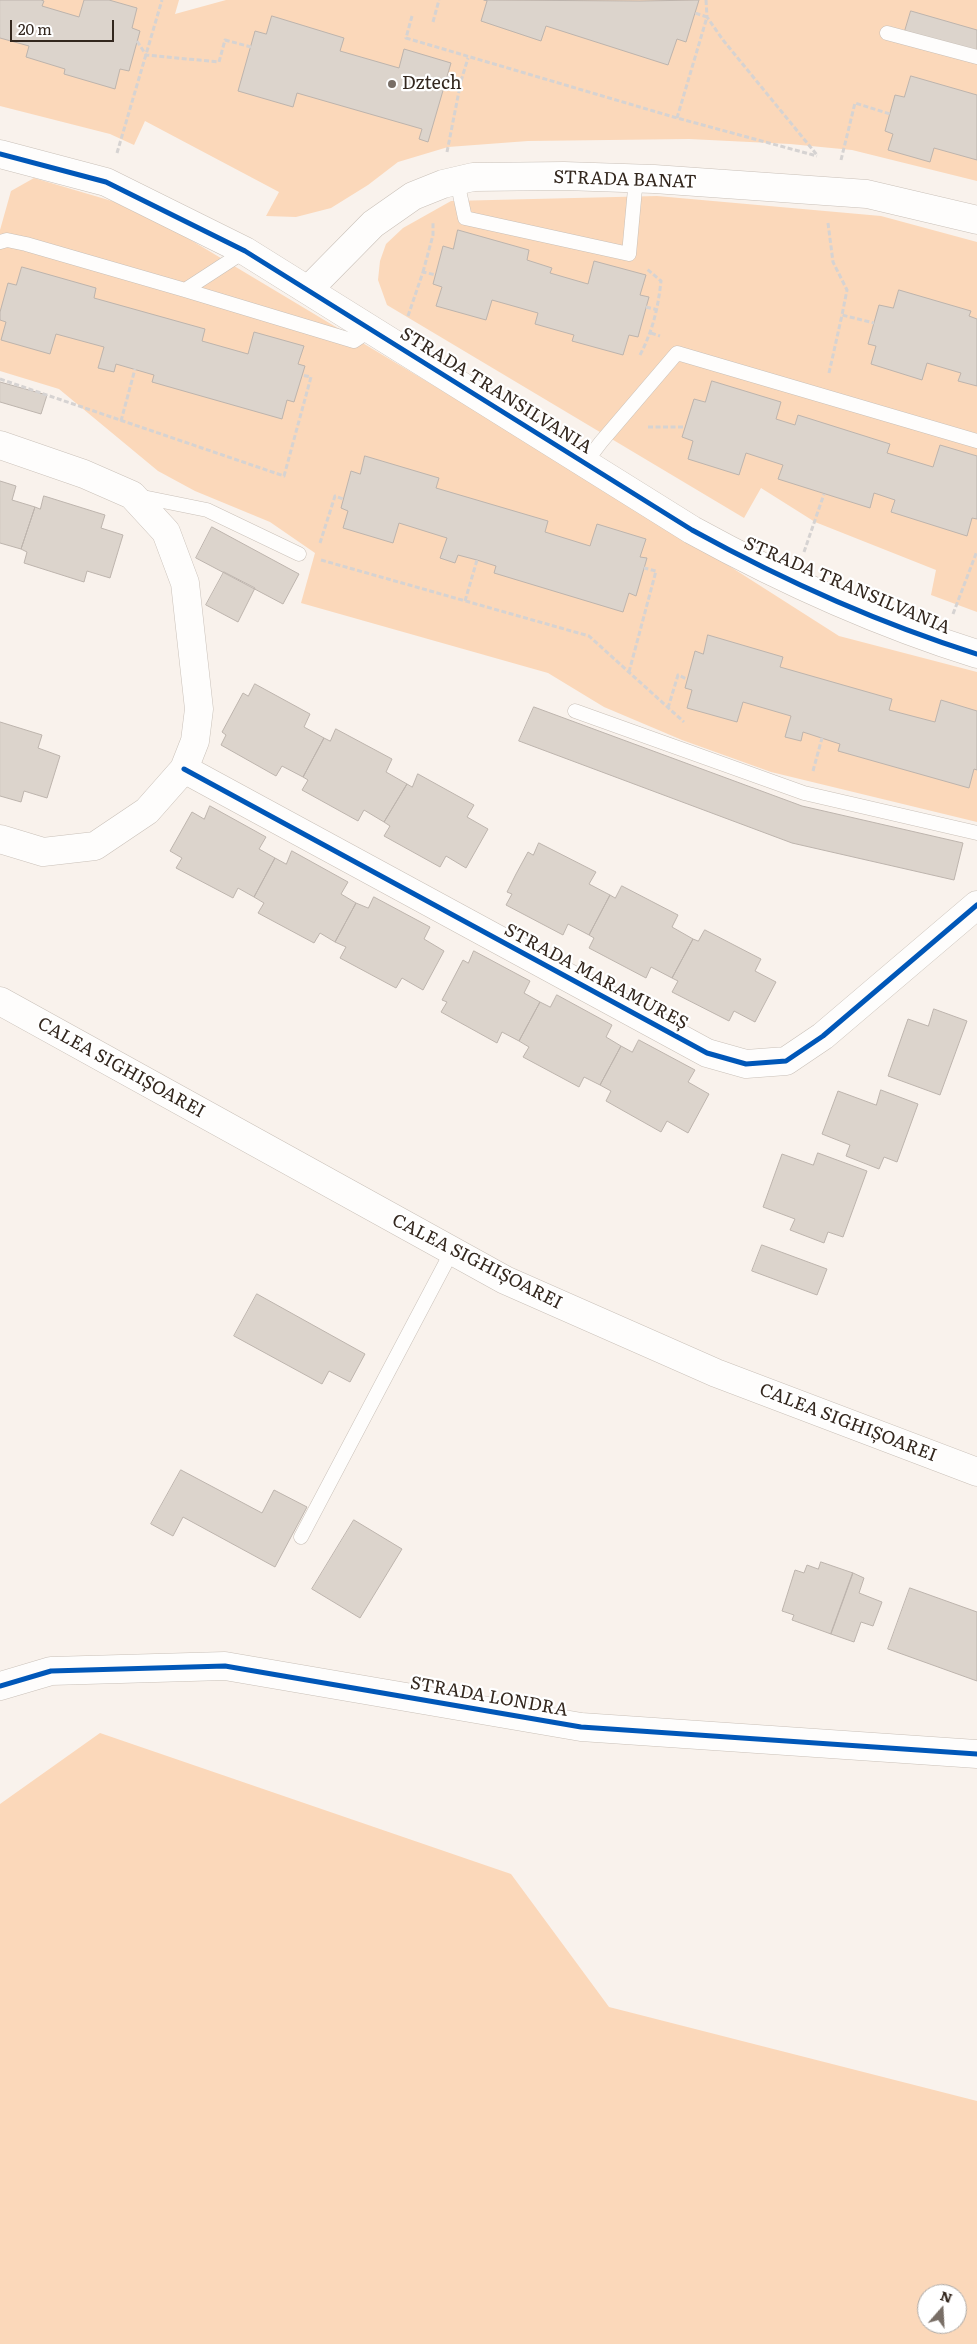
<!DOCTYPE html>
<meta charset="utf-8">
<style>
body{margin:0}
#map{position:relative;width:977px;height:2344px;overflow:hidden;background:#f9f2ec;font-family:Literata,serif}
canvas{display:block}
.north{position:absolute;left:917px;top:2284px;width:50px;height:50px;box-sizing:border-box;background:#fff;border:1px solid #ada9a5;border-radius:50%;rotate:19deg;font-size:14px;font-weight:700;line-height:20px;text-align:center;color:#33271e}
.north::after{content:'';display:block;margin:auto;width:18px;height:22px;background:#786e66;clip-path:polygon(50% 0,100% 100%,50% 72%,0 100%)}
.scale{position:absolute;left:10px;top:20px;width:104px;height:22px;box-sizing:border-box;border:2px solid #33271e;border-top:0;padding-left:6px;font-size:15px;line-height:18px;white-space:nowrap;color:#33271e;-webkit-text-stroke:4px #fff;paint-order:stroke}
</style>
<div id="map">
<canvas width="977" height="2344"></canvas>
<div class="north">N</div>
<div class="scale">20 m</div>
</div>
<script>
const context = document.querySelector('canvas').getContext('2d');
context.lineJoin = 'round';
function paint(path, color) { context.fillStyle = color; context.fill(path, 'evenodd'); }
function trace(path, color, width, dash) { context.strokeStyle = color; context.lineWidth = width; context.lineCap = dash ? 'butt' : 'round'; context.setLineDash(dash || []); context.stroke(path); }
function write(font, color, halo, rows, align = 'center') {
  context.font = font + ' Literata,serif'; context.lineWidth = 4.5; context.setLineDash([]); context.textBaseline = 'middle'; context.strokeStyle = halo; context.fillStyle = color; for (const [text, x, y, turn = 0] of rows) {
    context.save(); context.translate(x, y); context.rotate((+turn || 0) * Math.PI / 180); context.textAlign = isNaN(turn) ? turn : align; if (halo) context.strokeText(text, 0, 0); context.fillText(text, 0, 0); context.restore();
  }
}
paint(new Path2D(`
 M0,0H179L175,14L226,0H977V181L852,150L790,144L689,139L528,141L448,147L398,162L368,185L331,208L296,217L266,216L279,192L145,121L134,145L110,134L0,106Z
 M34,178L139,209L643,511L839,636L977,672V822L771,772L682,740L604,707L548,673L301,603L315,553L270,522L195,491L158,471L59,389L0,371V230L11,191Z
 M657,196L881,216L977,242V612L931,595L936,570L815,522L761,488L744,518L387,305L378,280L380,261L386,244L403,228L451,201Z
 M100,1733L511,1874L609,2007L977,2101V2344H0V1804ZM927,2294H957V2324H927Z`), '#fbd8ba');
const building = new Path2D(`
 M0,0H41L44,1L42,6L79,17L84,0H109L137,8L132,28L140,31L129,71L120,69L115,89L64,74L65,69L26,57L29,46L0,38Z
 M484,0L640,1L699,0L686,42L677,39L668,65L546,26L541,41L481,21L487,1Z
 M911,11L977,30V51L905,31Z
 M272,16L344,38L340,51L399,68L404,49L451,63L428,142L419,139L422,129L297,93L293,107L238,91L255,31L266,34Z
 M911,76L977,95V160L934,148L930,162L888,150L893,134L885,131L895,95L904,97Z
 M458,230L529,250L527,260L552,268L550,273L588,284L594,261L646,275L640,295L649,297L638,337L629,335L623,355L572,341L574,335L535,324L538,313L492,300L486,320L436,306L442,287L433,284L443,246L453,249Z
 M22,267L96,288L94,298L205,329L202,341L248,354L254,332L304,346L298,364L305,366L294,402L287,400L282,419L152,382L154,375L116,364L114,372L98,368L104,347L56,334L50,354L1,340L6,322L0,320V312L8,283L16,285Z
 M899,290L971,311L969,316L977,319V386L958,381L961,373L927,363L922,380L871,364L876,346L868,344L879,305L893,308Z
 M712,381L781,402L776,419L795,425L798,415L890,444L887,453L933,467L940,445L977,456V519L972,518L967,536L891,512L895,500L874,493L870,508L778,479L783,465L746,453L739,475L688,459L693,441L682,437L694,399L705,402Z
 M0,382L47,395L41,414L0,402Z
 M365,456L439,478L436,488L548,521L545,532L590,546L597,524L646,539L640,557L647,558L636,596L629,593L623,612L494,573L496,566L477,560L458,555L455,563L440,558L447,538L399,523L393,543L343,528L348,511L341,508L351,471L360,474Z
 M0,481L16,486L12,500L35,507L21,549L0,543Z
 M44,496L105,515L101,528L123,535L110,578L87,571L84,582L24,563L27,552L21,549L35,507L40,509Z
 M212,527L299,574L283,604L196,558Z
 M224,572L255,588L238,622L206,605Z
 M708,635L783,657L780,667L892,699L889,710L935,722L941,700L977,711V770L974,769L969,788L838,751L840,744L803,732L801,741L785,737L791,716L743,702L737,722L687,708L692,690L685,688L695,651L703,654Z
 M255,684L310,714L304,727L324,738L303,777L282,766L276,776L221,745L226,735L222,732L243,693L248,696Z
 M534,707L802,806L963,843L954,880L792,843L519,741Z
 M0,722L42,735L38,748L60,756L47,798L24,791L21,802L0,796Z
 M336,729L392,759L386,772L407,784L384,822L364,810L358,821L302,790L308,780L303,777L324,738L330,741Z
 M418,774L474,805L467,817L488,829L466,868L446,856L440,867L384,836L390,826L384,822L407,784L412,787Z
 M210,806L266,837L259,849L275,858L254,897L238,888L233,898L176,868L182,858L170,851L192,812L204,819Z
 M539,843L596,872L589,884L610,895L589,935L568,924L563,935L506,905L512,894L507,892L516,874L528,852L533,855Z
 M292,851L348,882L341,894L356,903L335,942L320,933L314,943L258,913L264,903L254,897L275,858L286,864Z
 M622,886L678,915L672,927L693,939L672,978L651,967L646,978L589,948L594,938L589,935L610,895L615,898Z
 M374,897L430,927L424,939L444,951L423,990L402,978L396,988L340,958L346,947L335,942L356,903L368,908Z
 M705,930L761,959L755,971L776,982L755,1022L734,1011L729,1021L672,992L678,981L672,978L693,939L698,941Z
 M474,951L530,981L524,993L540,1002L519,1041L502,1032L497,1043L441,1012L447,1002L442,1000L463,960L468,963Z
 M557,995L612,1025L606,1037L621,1046L600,1085L584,1077L579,1087L523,1057L529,1047L519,1041L540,1002L550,1007Z
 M934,1009L967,1021L940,1095L888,1076L908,1019L928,1026Z
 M639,1040L695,1070L688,1082L709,1094L688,1133L667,1121L661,1132L606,1101L611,1091L600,1085L621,1046L632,1052Z
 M881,1090L918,1104L897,1162L884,1157L879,1169L846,1156L850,1145L822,1134L838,1091L876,1105Z
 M818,1153L867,1171L843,1237L828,1232L824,1243L790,1230L795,1219L763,1207L782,1154L813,1165Z
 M762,1245L827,1269L817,1295L752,1271Z
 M257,1294L365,1354L350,1382L329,1371L322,1384L234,1336Z
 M181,1470L262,1513L274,1490L307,1507L275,1567L183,1517L173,1536L151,1524Z
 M354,1520L402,1549L360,1618L312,1589Z
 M821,1562L853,1573L831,1634L792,1620L794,1615L782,1611L795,1570L804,1573L807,1565L818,1569Z
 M853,1573L864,1578L859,1593L882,1602L873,1626L861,1622L854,1642L831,1634Z
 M910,1588L977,1612V1681L888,1649Z`);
paint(building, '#dcd4cc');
trace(building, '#bdb4ad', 1);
const lane = new Path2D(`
 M887,33L977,57
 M457,181L465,218L629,254L636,178
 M0,242L7,240L26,244L185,290L245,251
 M185,290L354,341L372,329
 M585,463L601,442L677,353L977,441
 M138,496L207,510L299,554
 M575,711L804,793L977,833
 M301,1537L452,1251`);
const street = new Path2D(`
 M0,154L106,182L245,251L692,530C783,580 878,623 977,654
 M309,289L373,224L413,196L443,184L473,177L564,176L654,179L867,194L977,220
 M0,445L84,474L132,495L166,532L185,583L199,709L195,741L184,769L147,811L95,846L43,852L0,839
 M184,769L707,1053L746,1064L786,1061L823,1036L977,905
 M0,1686L51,1671L225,1666L581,1727L977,1754`);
const secondary = new Path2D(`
 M0,1001L505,1280L716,1373L977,1472`);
trace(lane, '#c9c0b8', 15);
trace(street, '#c9c0b8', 29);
trace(secondary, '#c9c0b8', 29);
trace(new Path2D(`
 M706,0L707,17L723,40L817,155
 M412,16L406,38L677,118L817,156
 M433,22L439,0
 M137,41L146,55L219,62L225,40L251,47
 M461,81L468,58
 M677,118L707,17L695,13
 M447,152L461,81L447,77
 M117,153L162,0
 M841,160L855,103L890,114
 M828,223L833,262L847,290L842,315
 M423,272L433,235V221
 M646,307L658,310
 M408,316L423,272L436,275
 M651,333L660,336
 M640,355C653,330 658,308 661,281L647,269
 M829,373L842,315L874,323
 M0,379L284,476L311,377L302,375
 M121,421L135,369
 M648,427H685
 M320,543L335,496L343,499
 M804,552L824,494
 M321,560L589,636L684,722
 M465,601L477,560
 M953,614L977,551
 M629,672L656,571L644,568
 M668,708L678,675L687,679
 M813,771L822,738`), '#d6d3d2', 3, [5, 2.5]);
trace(lane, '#fefdfc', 14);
trace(street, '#fefdfc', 28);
trace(secondary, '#fefdfc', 28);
trace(new Path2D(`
 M0,154L106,182L245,251L692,530C783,580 878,623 977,654
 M184,769L707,1053L746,1064L786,1061L823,1036L977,905
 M0,1686L51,1671L225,1666L581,1727L977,1754`), '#0057b8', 5);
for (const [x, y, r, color] of [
 [392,84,5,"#786e66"]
]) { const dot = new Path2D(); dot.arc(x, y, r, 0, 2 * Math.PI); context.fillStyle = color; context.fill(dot); trace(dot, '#fff', 2); }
write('18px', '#33271e', '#fff', [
 ["Dztech",402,84]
], 'left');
write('18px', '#33271e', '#fff', [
 ["STRADA BANAT",625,180,2],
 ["STRADA TRANSILVANIA",496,391,32],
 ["STRADA TRANSILVANIA",847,586,23],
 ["STRADA MARAMUREȘ",596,977,28],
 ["CALEA SIGHIȘOAREI",121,1068,29],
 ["CALEA SIGHIȘOAREI",477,1262,27],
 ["CALEA SIGHIȘOAREI",848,1423,21],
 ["STRADA LONDRA",489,1697,10]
]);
</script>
